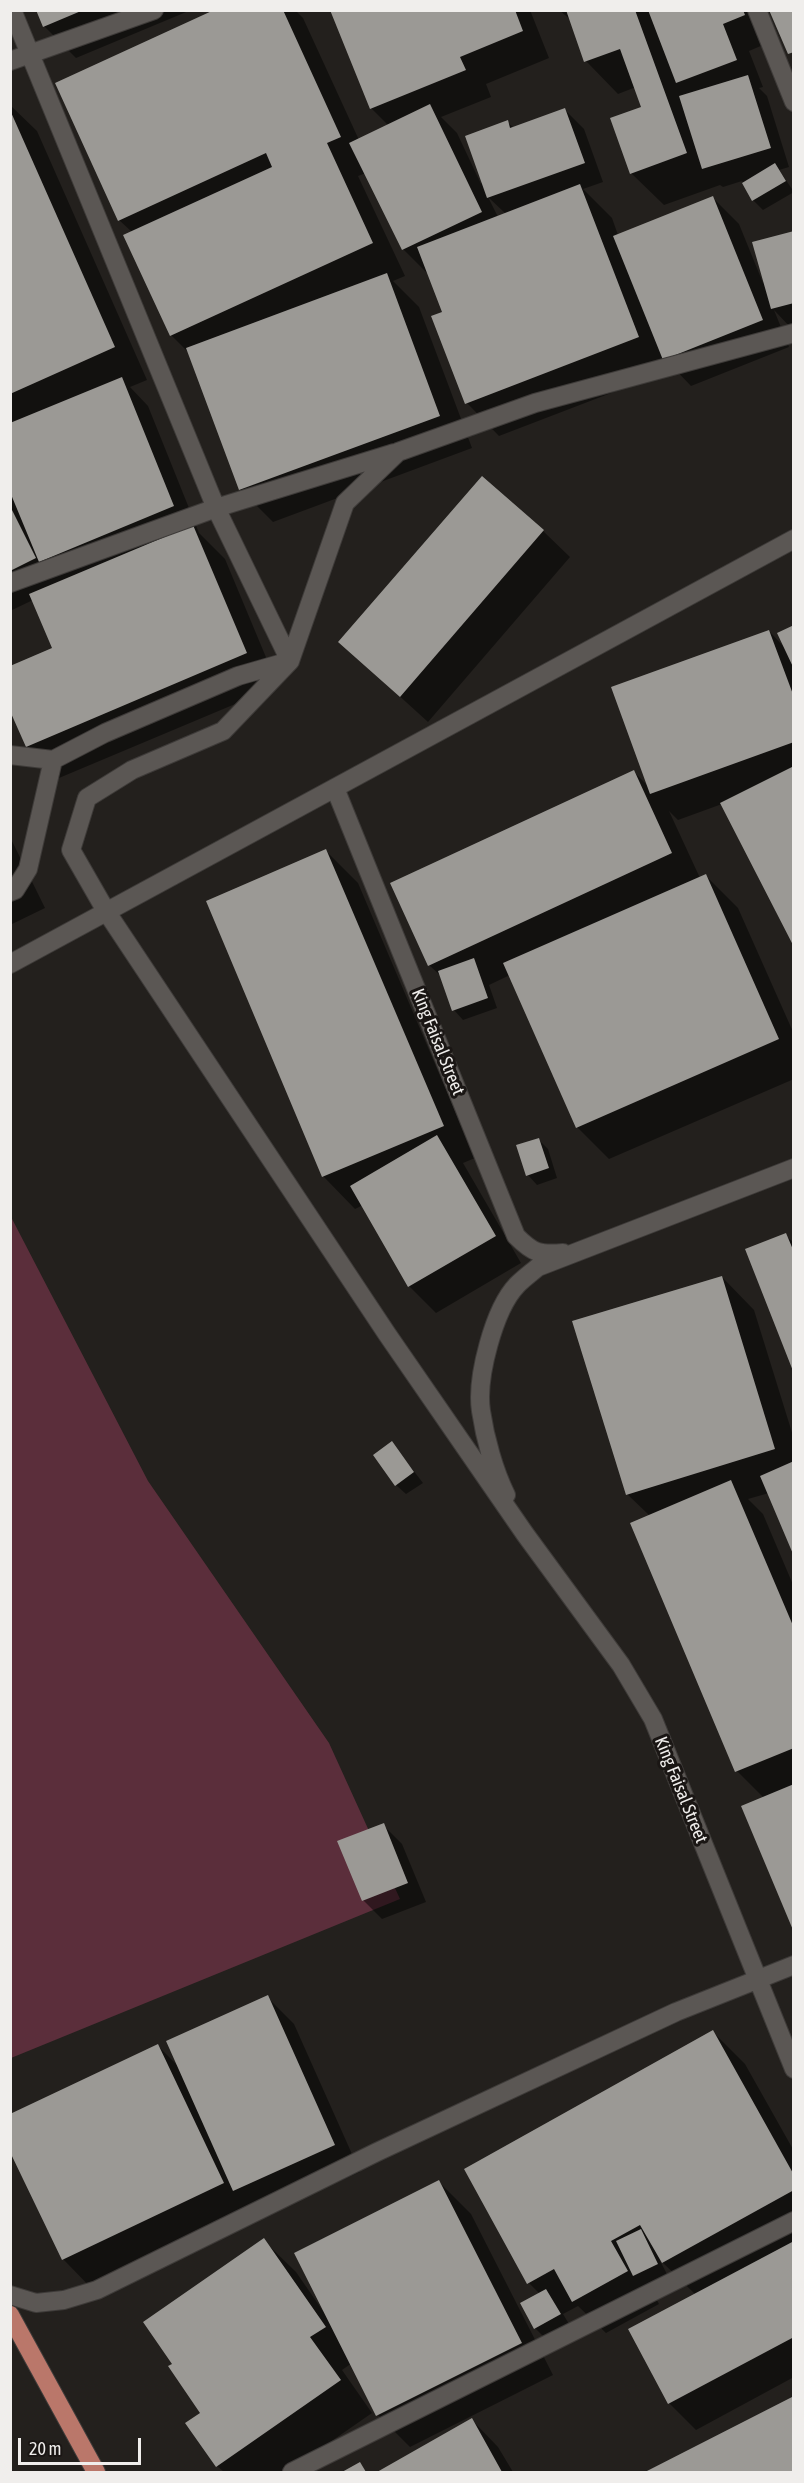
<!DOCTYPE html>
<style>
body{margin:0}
#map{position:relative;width:804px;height:2483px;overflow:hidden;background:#23201d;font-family:"Asap Condensed",sans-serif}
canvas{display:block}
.frame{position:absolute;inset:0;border:12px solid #f0eeec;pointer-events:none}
.scale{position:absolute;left:18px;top:2438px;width:123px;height:27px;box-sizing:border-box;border:3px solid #f0eeec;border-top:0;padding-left:8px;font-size:18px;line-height:21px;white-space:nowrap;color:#f0eeec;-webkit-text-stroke:4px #1a1614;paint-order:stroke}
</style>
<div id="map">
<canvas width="804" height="2483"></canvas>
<div class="frame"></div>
<div class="scale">20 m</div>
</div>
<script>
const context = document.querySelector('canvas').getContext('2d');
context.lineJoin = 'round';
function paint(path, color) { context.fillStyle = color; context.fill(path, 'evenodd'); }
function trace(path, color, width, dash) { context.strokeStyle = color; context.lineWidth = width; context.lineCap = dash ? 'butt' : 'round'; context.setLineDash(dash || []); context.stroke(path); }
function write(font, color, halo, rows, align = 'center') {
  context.font = font + ' "Asap Condensed",sans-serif'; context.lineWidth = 6; context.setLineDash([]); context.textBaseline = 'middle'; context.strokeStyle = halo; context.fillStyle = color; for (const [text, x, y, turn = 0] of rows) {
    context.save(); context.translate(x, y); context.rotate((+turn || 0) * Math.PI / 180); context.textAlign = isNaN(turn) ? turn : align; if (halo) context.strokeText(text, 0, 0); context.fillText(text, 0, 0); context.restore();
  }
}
paint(new Path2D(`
 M10,1215L148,1481L329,1743L400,1899L11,2058Z`), '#5b2e3b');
paint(new Path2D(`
 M37,10H191L76,58L44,26Z
 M217,10H295L303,18L359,140L389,126L371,108L331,10H530L549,58L486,84L491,97L441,117L457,133L481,184L507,122L514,128L565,110L584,129L603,182L583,189L612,218L618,235L712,197L739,224L763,283L794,233V327L791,328L774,310L789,347L691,386L668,362L671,370L499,436L467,403L433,317L444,313L430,276L403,249L366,173L358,176L405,276L393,281L419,307L472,448L273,522L240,489L189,353L171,335L132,232L119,220ZM488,197L506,214L498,217Z
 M559,10H758L770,42L749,51L763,87L759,88L767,96L789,167L779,170L794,192L763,210L753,200L742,181L723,187L720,185L664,205L631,173L643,108L636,87L618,94L586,61L571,20Z
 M10,105L37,131L147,380L130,387L148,406L199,533L225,559L278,686L59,778L27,746L54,649L33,600L10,611Z
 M482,478L543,531L570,557L428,722L340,642Z
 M794,627V944L722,804L678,820L669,811L700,878L706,876L738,908L794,1034V1079L609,1159L577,1127L510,975L489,985L497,1008L463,1020L454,1010L442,977L429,965L634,772L650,788L769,631L785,648Z
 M10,837L45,908L10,925Z
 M326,851L358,883L475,1158L463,1163L521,1263L436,1313L409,1286L363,1205L355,1209L323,1176Z
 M538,1139L548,1149L557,1178L537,1185L528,1175Z
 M785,1235L794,1243V1367L747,1250Z
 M722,1277L754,1310L794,1439V1550L769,1493L748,1499L763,1514L794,1587V1927L764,1798L737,1771L650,1516L627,1494Z
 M392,1443L423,1483L406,1494L396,1485Z
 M383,1825L402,1844L426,1902L382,1919L363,1900Z
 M267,1997L294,2024L360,2172L95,2292L63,2259L158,2046L180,2068Z
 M713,2032L745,2064L794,2151V2377L696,2430L669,2403L696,2295L659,2259L667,2274L648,2283L659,2304L606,2333L578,2306L563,2314L569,2324L545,2338L535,2328L540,2294L529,2283Z
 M439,2182L471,2214L553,2375L410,2447L378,2415L352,2363L342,2370L372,2413L287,2472H224L217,2466L202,2413L263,2240L296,2272L323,2311Z
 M794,2398V2472H649Z
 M472,2420L498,2447L513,2472H380Z`), '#0007');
paint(new Path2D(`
 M36,10H81V11L43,27Z
 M214,10H283L341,137L327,143L373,243L170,336L123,235L272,167L266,153L118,221L55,83Z
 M330,10H515L523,31L460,57L466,70L370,109Z
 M566,10H635L687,153L630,174L610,118L641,107L620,49L584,62Z
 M648,10H743L745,15L723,24L737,60L676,83Z
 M769,10H794V52L788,54Z
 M748,75L771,148L702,169L679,96Z
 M430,104L482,212L402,250L349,143Z
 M565,108L585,163L487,198L465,136L508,120L510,128Z
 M10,110L115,347L10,394Z
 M775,163L786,181L752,201L742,183Z
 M580,184L639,337L465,404L431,316L442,312L417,247Z
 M713,196L763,320L663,360L613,236Z
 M794,231V303L771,309L752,242Z
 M387,273L440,416L239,490L186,348Z
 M122,377L174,506L39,562L10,492V423Z
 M482,476L544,530L400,697L338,642Z
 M10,506L36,558L10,571Z
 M193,525L247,653L26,747L10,711V666L52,648L29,594Z
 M794,625V669L777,633Z
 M769,630L794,697V742L650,794L611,687Z
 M794,766V947L720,803Z
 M634,770L672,853L428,966L390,883Z
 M326,849L444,1126L322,1177L206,901Z
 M706,874L779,1039L576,1128L503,963Z
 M474,958L488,998L452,1011L438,971Z
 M437,1135L496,1236L408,1287L350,1186Z
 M539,1138L549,1168L526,1176L516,1145Z
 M786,1233L794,1252L793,1371L745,1249Z
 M722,1276L775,1449L626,1495L572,1321Z
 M392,1441L414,1472L395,1486L373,1455Z
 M794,1461V1554H793L760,1476Z
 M731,1480L794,1628V1748L735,1772L630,1523Z
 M794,1784V1930H793L741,1806Z
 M384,1823L408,1883L362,1901L337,1841Z
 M268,1995L335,2145L233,2191L166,2041Z
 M713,2030L794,2175V2190L662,2263L640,2225L611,2241L628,2271L572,2302L554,2269L527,2284L464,2169Z
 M158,2044L224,2183L62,2260L10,2152V2114Z
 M439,2180L522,2343L376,2416L294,2253Z
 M641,2229L658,2264L633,2276L616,2241Z
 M264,2238L326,2327L310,2337L341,2380L216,2467L185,2423L200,2413L168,2366L172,2364L143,2322Z
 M794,2241V2337L668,2404L628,2329Z
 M546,2289L561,2314L534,2329L520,2303Z
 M794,2396V2472H645Z
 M472,2418L502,2472H377Z
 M360,2462L366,2472H342Z`), '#9b9995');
const street = new Path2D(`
 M12,10L216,508L290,661L223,731L132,770L87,798L71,850L106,911L387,1334L525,1534L621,1665L653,1719L794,2069
 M757,10L794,102
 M10,61L154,10
 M10,583L216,508L394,453
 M10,755L53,760L105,733L238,676L290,661L345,503L398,452L535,403L794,333
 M335,788L516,1236C533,1253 539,1255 563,1253
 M10,892L15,890L28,869L53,760
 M10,964L794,539
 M506,1495C494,1471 485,1438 481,1411C476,1378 494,1309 517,1285C524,1278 531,1273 538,1267L794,1168
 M10,2295L36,2303L64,2300L97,2290L377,2152L676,2012L794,1965
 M292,2472L794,2221`);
const primary = new Path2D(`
 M10,2315L96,2472`);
trace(street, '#3e3b39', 20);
trace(primary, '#3e3b39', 20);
trace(street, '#5b5754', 18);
trace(primary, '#ba776a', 18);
write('18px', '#f0eeec', '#1a1614', [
 ["King Faisal Street",438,1042,68],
 ["King Faisal Street",681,1790,68]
]);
</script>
